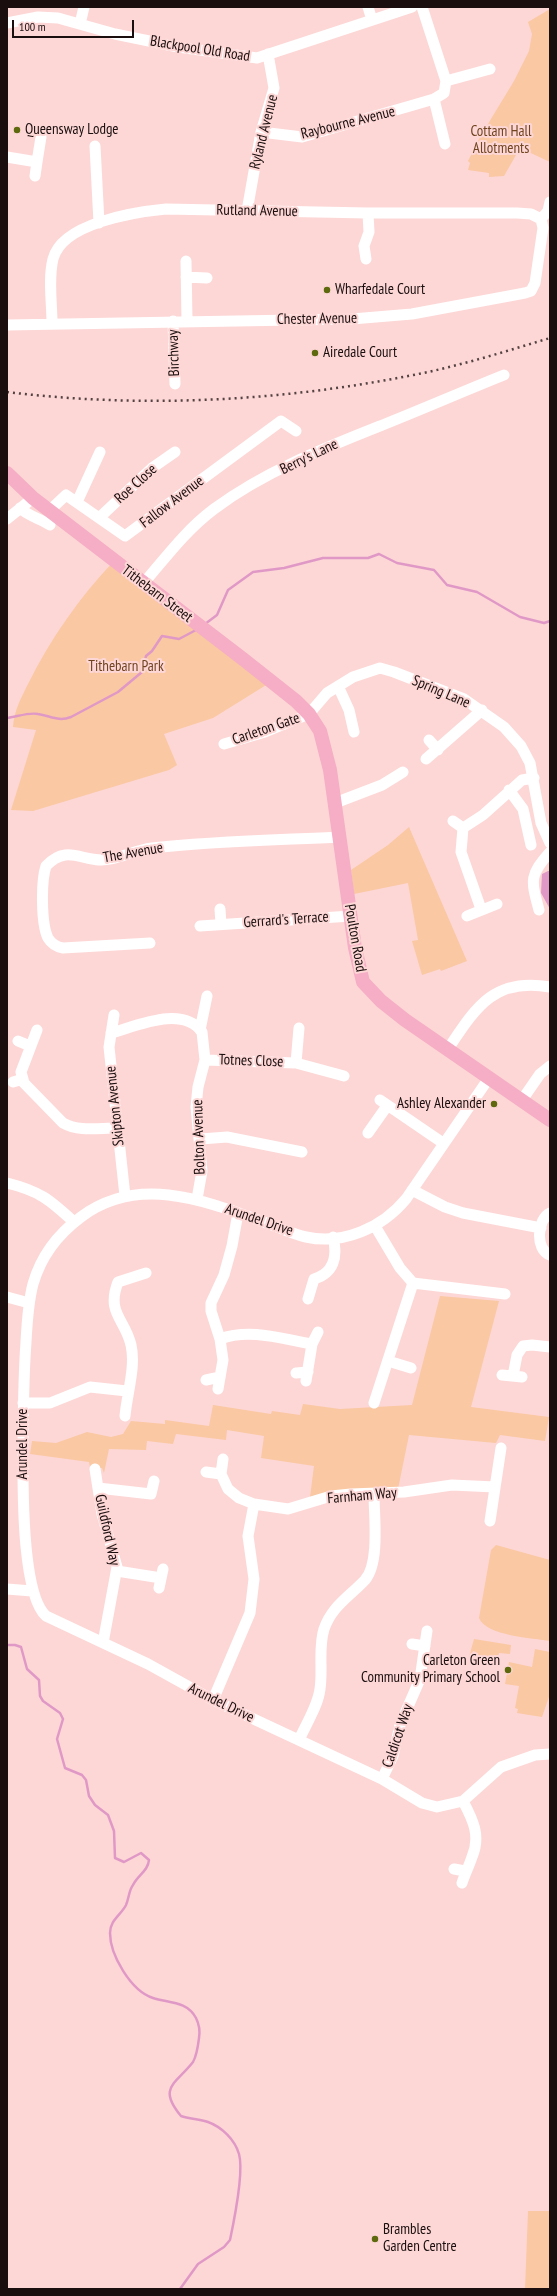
<!DOCTYPE html>
<style>
body{margin:0}
#map{position:relative;width:557px;height:2296px;overflow:hidden;background:#fdd7d6;font-family:"PT Sans Narrow",sans-serif}
canvas{display:block}
.frame{position:absolute;inset:0;border:8px solid #1a0e0e;pointer-events:none}
.scale{position:absolute;left:12px;top:20px;width:122px;height:18px;box-sizing:border-box;border:2px solid #1a0e0e;border-top:0;padding-left:5px;font-size:12px;line-height:14px;white-space:nowrap;color:#1a0e0e;-webkit-text-stroke:3px #fdd7d6;paint-order:stroke}
</style>
<div id="map">
<canvas width="557" height="2296"></canvas>
<div class="frame"></div>
<div class="scale">100 m</div>
</div>
<script>
const context = document.querySelector('canvas').getContext('2d');
context.lineJoin = 'round';
function paint(path, color) { context.fillStyle = color; context.fill(path, 'evenodd'); }
function trace(path, color, width, dash) { context.strokeStyle = color; context.lineWidth = width; context.lineCap = dash ? 'butt' : 'round'; context.setLineDash(dash || []); context.stroke(path); }
function write(font, color, halo, rows, align = 'center') {
  context.font = font + ' "PT Sans Narrow",sans-serif'; context.lineWidth = 4; context.setLineDash([]); context.textBaseline = 'middle'; context.strokeStyle = halo; context.fillStyle = color; for (const [text, x, y, turn = 0] of rows) {
    context.save(); context.translate(x, y); context.rotate((+turn || 0) * Math.PI / 180); context.textAlign = isNaN(turn) ? turn : align; if (halo) context.strokeText(text, 0, 0); context.fillText(text, 0, 0); context.restore();
  }
}
paint(new Path2D(`
 M550,9V162L520,148L504,176L489,177V173L468,170L470,163L468,161L480,137L514,81L529,51L532,34L528,22Z
 M114,561L271,682L213,718L164,734L177,765L169,770L33,811L11,810L36,730L13,727C14,711 21,698 28,684C51,638 79,598 114,561Z
 M409,827L467,961L441,971L440,969L422,975L412,941L418,940L408,883L354,894L351,870L388,845Z
 M440,1296L499,1301L471,1407L549,1417L545,1441L500,1435L496,1443L409,1435L398,1489L310,1497L314,1466L261,1458L264,1436L227,1430L226,1440L176,1434L173,1444L147,1441L146,1450L109,1449L104,1473L102,1468L90,1467L89,1462L30,1454L32,1441L56,1443L87,1432L111,1437L123,1434L131,1421L165,1424V1420L209,1426L213,1405L271,1414L272,1411L300,1415L303,1404L340,1409L412,1405Z
 M496,1545L550,1560V1641C533,1638 486,1636 479,1618L491,1550Z
 M474,1639L511,1645L510,1654L499,1653L496,1666L475,1658L476,1652L473,1651L471,1658L469,1657Z
 M535,1649L550,1652V1694L542,1717L517,1713L518,1709L515,1708L519,1686L505,1684L509,1662L532,1667Z
 M528,2211H550V2288L525,2289Z`), '#fac8a2');
paint(new Path2D(`
 M548,871H550V909L541,893L542,874Z`), '#e099c6');
trace(new Path2D(`
 M205,624L217,615L228,590L253,572L284,568L323,558H368L379,554L397,563L434,570L447,585L477,592L520,617L544,623L550,621
 M7,718C16,717 29,712 38,714C51,716 58,722 71,717L118,692L142,672L146,656L152,651L162,636L179,639L196,630
 M7,1645H15L21,1647L27,1669L39,1680L40,1696L43,1701L60,1713L63,1719L57,1739L65,1768L82,1775L86,1780L89,1796L95,1805L108,1815L114,1831L115,1858L124,1862L141,1853L149,1860C148,1871 138,1875 133,1885C129,1890 129,1898 126,1905C121,1915 110,1920 110,1933C110,1955 131,1991 153,1998C169,2003 187,2001 196,2018C199,2024 200,2032 199,2038C198,2046 197,2055 193,2062C176,2084 157,2087 181,2116C189,2119 199,2119 208,2122C222,2127 235,2140 239,2154C244,2172 234,2221 230,2240L224,2247L198,2264L180,2289`), '#e099c6', 2.5);
trace(new Path2D(`
 M368,7L372,20
 M7,23L38,17L58,18L115,34L178,47L257,58L412,7
 M80,24L84,7
 M446,81L490,69
 M434,99L445,144
 M261,132L302,137L410,106L434,99L444,93L446,81L422,7
 M95,146L99,223
 M7,157L37,162L41,137
 M35,176L37,162
 M247,211L261,132L274,88L268,54
 M366,259L364,246L369,232L368,213
 M186,261L187,321
 M186,277L207,278
 M173,321L175,384
 M52,323C52,303 48,279 53,259C62,223 135,212 166,209L368,213H517L531,214L541,219
 M7,325L352,319L412,314L525,293L531,291L535,283L543,228L541,219L548,211L550,202
 M77,502L100,452
 M20,508C26,515 41,519 50,525
 M49,511L66,495L125,536L281,421L296,431
 M99,518L152,468L175,452
 M7,519L33,498
 M143,584C166,557 186,530 214,509C265,471 327,447 385,424C425,408 464,391 504,375
 M338,686L349,710L354,732
 M429,740L438,750
 M224,744L265,732L309,714L327,693L353,677L380,668L394,672L464,699L504,727L521,746L530,763L541,823L550,843
 M426,759L482,710
 M509,790L523,809L531,845
 M335,803L382,785L403,772
 M453,821L463,828
 M220,909L221,924
 M481,909L461,852L463,828L483,815L522,780L534,778
 M539,910C531,880 529,876 550,852
 M467,916L497,904
 M200,926L351,916
 M150,943L63,948C57,947 51,943 48,938C41,924 41,881 46,866C69,842 84,865 111,859C125,856 137,850 152,848C214,841 278,840 340,837
 M114,1015L109,1047L125,1196
 M37,1030L21,1072L24,1083L63,1123C79,1132 98,1128 117,1128
 M200,1030L207,996
 M111,1033C137,1026 182,1005 202,1032L205,1060L198,1087L196,1107L202,1171L197,1199
 M18,1041L30,1046
 M448,1049C476,1007 494,977 550,987
 M205,1060L296,1063L344,1076
 M296,1063L299,1028
 M489,1078L406,1199C382,1228 343,1245 306,1237C293,1234 281,1228 269,1224C208,1202 140,1173 81,1217C58,1234 41,1256 33,1284C28,1303 27,1323 26,1342C23,1383 23,1424 23,1466C23,1498 23,1595 46,1616L148,1664L213,1700L382,1779L422,1803L437,1807L463,1801L501,1767L535,1755L550,1754
 M13,1082L23,1079
 M380,1100L443,1143
 M522,1100L540,1074L550,1066
 M368,1133L387,1106
 M201,1139L227,1137L302,1152
 M7,1183C40,1191 50,1200 74,1222
 M412,1190L445,1207L463,1213L541,1228
 M550,1213C537,1219 535,1250 550,1255
 M375,1226L400,1268L413,1283L505,1294
 M7,1297L29,1303
 M308,1299L314,1279C334,1273 338,1257 333,1237
 M220,1339C250,1328 282,1339 312,1344
 M388,1361L411,1368
 M296,1373L308,1372
 M502,1375L522,1377
 M513,1376L517,1355L523,1346L532,1345L550,1347
 M206,1380L220,1377
 M306,1381L312,1344L318,1332
 M218,1389L223,1360L220,1339L211,1311V1303L224,1275L232,1246L238,1213
 M23,1403H50L90,1387L127,1391
 M374,1403L413,1283
 M125,1416C127,1393 136,1367 131,1345C125,1319 106,1313 118,1282L146,1273
 M223,1459L221,1474L228,1489L239,1498L254,1504L288,1509L331,1496L351,1494L404,1492L452,1485L495,1487
 M95,1469L102,1514L117,1567L103,1643
 M206,1472L221,1474
 M98,1488L151,1494L154,1481
 M490,1521L501,1448
 M117,1571L161,1578
 M159,1588L163,1569
 M7,1589L32,1591
 M412,1644L425,1646
 M213,1700L250,1613L254,1579L248,1536L254,1504
 M299,1740C306,1724 318,1706 320,1689C323,1669 318,1648 324,1629C332,1606 349,1597 365,1580C380,1563 374,1516 374,1494
 M382,1779L393,1756L400,1725L420,1679L427,1631
 M454,1869L465,1871
 M462,1883C465,1874 469,1866 472,1857C481,1836 473,1820 463,1801`), '#fff', 11);
trace(new Path2D(`
 M7,473L33,498L243,659L296,701L309,714L320,731L330,770L355,948L363,982L381,1001L405,1020L550,1120`), '#f5aec5', 14);
trace(new Path2D(`
 M7,392C146,409 290,401 428,372C469,363 510,350 550,338`), '#544242', 2.5, [2, 4]);
for (const [x, y, r, color] of [
 [17,130,4,"#5e690e"],
 [327,290,4,"#5e690e"],
 [315,353,4,"#5e690e"],
 [494,1104,4,"#5e690e"],
 [508,1670,4,"#5e690e"],
 [375,2239,4,"#5e690e"]
]) { const dot = new Path2D(); dot.arc(x, y, r, 0, 2 * Math.PI); context.fillStyle = color; context.fill(dot); trace(dot, '#fdd7d6', 1.5); }
write('15px', '#1a0e0e', '#fdd7d6', [
 ["Blackpool Old Road",200,49,9],
 ["Raybourne Avenue",348,123,-14],
 ["Ryland Avenue",264,132,-76],
 ["Rutland Avenue",257,211,1],
 ["Chester Avenue",317,319,-1],
 ["Birchway",174,353,-92],
 ["Berry's Lane",309,457,-26],
 ["Roe Close",136,484,-42],
 ["Fallow Avenue",172,502,-37],
 ["Tithebarn Street",157,594,37],
 ["Spring Lane",441,692,23],
 ["Carleton Gate",266,729,-19],
 ["The Avenue",133,853,-10],
 ["Gerrard's Terrace",286,920,-4],
 ["Poulton Road",355,938,80],
 ["Totnes Close",251,1061,2],
 ["Skipton Avenue",115,1106,-96],
 ["Bolton Avenue",199,1137,-92],
 ["Arundel Drive",259,1220,19],
 ["Arundel Drive",23,1444,-90],
 ["Farnham Way",362,1496,-5],
 ["Guildford Way",107,1530,78],
 ["Arundel Drive",221,1703,26],
 ["Caldicot Way",398,1736,-71]
]);
write('15px', '#1a0e0e', '#fdd7d6', [
 ["Queensway Lodge",25,130],
 ["Wharfedale Court",335,290],
 ["Airedale Court",323,353],
 ["Ashley Alexander",486,1104,"right"],
 ["Carleton Green",500,1661,"right"],
 ["Community Primary School",500,1678,"right"],
 ["Brambles",383,2230],
 ["Garden Centre",383,2247]
], 'left');
write('15px', '#70441f', '#fdd7d6', [
 ["Cottam Hall",501,132],
 ["Allotments",501,149],
 ["Tithebarn Park",126,667]
]);
</script>
